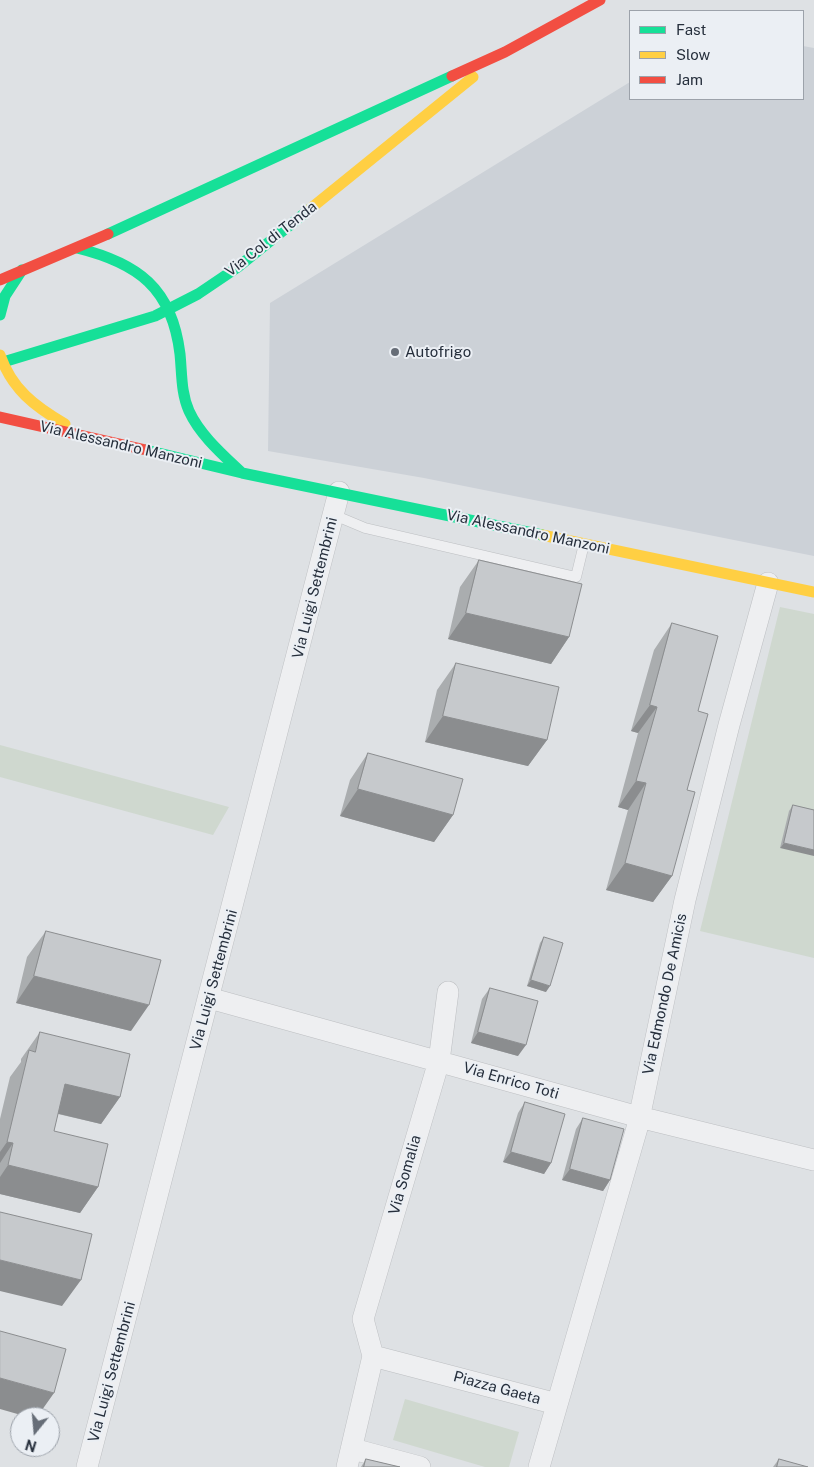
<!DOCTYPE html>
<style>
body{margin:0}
#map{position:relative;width:814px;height:1467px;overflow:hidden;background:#dee1e4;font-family:"Public Sans",sans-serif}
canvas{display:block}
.legend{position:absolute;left:629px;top:10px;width:175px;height:90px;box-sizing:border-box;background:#ebeff4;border:1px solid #9ca2aa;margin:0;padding:6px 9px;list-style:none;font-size:15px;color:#262f3c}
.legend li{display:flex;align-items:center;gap:10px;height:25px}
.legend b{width:25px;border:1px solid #9ca2aa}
.north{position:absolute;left:10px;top:1407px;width:50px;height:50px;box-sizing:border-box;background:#ebeff4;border:1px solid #9ca2aa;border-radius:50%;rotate:197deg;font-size:14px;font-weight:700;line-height:20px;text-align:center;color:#262f3c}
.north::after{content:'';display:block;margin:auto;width:18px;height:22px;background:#666d77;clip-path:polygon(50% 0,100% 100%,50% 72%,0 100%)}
</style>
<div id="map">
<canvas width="814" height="1467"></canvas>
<ul class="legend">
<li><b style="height:6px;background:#16e098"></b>Fast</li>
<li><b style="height:6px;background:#ffcf43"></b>Slow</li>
<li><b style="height:6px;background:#f24e42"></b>Jam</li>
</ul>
<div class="north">N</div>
</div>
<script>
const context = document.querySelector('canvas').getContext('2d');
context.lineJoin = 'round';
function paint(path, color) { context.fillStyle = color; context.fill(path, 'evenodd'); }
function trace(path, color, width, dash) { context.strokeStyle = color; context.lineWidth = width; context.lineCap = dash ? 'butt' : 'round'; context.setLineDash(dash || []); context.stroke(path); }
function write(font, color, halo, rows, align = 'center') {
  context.font = font + ' "Public Sans",sans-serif'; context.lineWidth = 4; context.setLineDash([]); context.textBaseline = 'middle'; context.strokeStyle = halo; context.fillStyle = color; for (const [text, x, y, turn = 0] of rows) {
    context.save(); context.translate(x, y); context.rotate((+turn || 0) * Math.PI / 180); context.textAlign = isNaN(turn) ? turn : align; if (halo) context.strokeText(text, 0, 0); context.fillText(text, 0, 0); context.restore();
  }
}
paint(new Path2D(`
 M803,46L814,48V556L424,478L268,451L270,303L630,82V99H803Z`), '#ccd1d7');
paint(new Path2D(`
 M780,607L814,614V958L700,931Z
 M0,745L229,807L213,835L0,777Z
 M405,1399L519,1432L509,1467H485L393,1440Z`), '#cfd8cf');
const lane = new Path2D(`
 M334,515L365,528L576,577L584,544`);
const street = new Path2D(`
 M209,998L639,1117L814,1160
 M373,1356L557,1404
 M353,1449L420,1467
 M87,1467L339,492
 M347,1467L373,1356L363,1319L439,1061L448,992
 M539,1467L637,1128L685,900L729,725L768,583`);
trace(lane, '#bdbfc2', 11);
trace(street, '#bdbfc2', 22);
trace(lane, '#eeeff1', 10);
trace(street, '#eeeff1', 21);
trace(new Path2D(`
 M108,234L452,76
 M77,248C138,263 172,288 180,354C182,374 181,393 189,411C200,435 222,454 241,472
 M0,315L5,296L22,270
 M0,363L155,316L198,294L238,267L310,209
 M146,450L242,473L542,535`), '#16e098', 11);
trace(new Path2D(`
 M310,209L473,77
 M0,355C12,389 34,406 65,424
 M542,535L814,592`), '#ffcf43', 11);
trace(new Path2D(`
 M452,76L505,52L600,0
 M0,280L108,234
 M0,417L146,450`), '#f24e42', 11);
paint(new Path2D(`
 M479,560L569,637L551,664L448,639L460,587Z
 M672,623L698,711L687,790L672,876L653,902L606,890L628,810L618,807L638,733L631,731L654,650Z
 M456,663L547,740L528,766L425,742L437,690Z
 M368,753L453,815L434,842L340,816L350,780Z
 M793,805L814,810L780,848L789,811Z
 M46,931L131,1031L16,1003L27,957Z
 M544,937L546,992L527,986L540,943Z
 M490,988L518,1056L471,1043L482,999Z
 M40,1032L120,1097L101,1124L58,1114L54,1131L98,1187L80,1213L0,1194V1119L10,1077L21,1062V1059Z
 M525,1102L551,1163L544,1174L503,1162L518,1113Z
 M583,1118L610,1180L603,1191L562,1180L576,1129Z
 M366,1459L400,1467H361Z
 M779,1459L808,1467H773Z`), '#aaadaf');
paint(new Path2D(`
 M466,613L569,637L551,664L448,639Z
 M650,705L657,707L638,733L631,731Z
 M443,716L547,740L528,766L425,742Z
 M636,781L646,783L628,810L618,807Z
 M358,789L453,815L434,842L340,816Z
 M784,843L814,850V856L780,848Z
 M625,863L672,876L653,902L606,890Z
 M34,976L149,1005L131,1031L16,1003Z
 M531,980L550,986L546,992L527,986Z
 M478,1032L526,1045L518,1056L471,1043Z
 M65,1084L120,1097L101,1124L47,1111Z
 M7,1142L13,1143L0,1163V1152Z
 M511,1152L551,1163L544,1174L503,1162Z
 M8,1165L98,1187L80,1213L0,1194V1177Z
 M570,1169L610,1180L603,1191L562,1180Z
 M0,1260L81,1280L62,1306L0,1291Z
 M0,1378L54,1393L37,1417H28L0,1409Z`), '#8b8d8f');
const building = new Path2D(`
 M479,560L582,584L569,637L466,613Z
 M672,623L718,636L698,711L708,714L687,790L695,792L672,876L625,863L646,783L636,781L657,707L650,705Z
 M456,663L559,687L547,740L443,716Z
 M368,753L463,779L453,815L358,789Z
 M793,805L814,810V850L784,843Z
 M46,931L161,960L149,1005L34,976Z
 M544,937L563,943L550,986L531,980Z
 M490,988L538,1001L526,1045L478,1032Z
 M40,1032L130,1054L120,1097L65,1084L54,1131L108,1144L98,1187L8,1165L13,1143L7,1142L29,1050L35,1052Z
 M525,1102L565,1114L551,1163L511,1152Z
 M583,1118L624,1129L610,1180L570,1169Z
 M0,1212L92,1234L81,1280L0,1260Z
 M0,1331L66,1349L54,1393L0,1378Z
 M366,1459L400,1467H364Z
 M779,1459L808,1467H777Z`);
paint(building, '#c6c9cc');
trace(building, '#8b8d8f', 1);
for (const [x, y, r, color] of [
 [395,352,5,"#666d77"]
]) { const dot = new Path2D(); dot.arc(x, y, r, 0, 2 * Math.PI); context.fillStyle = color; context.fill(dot); trace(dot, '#ebeff4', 2); }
write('15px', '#262f3c', '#ebeff4', [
 ["Via Col di Tenda",271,239,-38],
 ["Via Alessandro Manzoni",121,445,13],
 ["Via Alessandro Manzoni",528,532,12],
 ["Via Luigi Settembrini",315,588,-76],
 ["Via Luigi Settembrini",214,980,-75],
 ["Via Edmondo De Amicis",665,994,-78],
 ["Via Enrico Toti",511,1081,16],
 ["Via Somalia",405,1175,-74],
 ["Via Luigi Settembrini",112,1372,-75],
 ["Piazza Gaeta",497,1388,15]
]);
write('15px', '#262f3c', '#ebeff4', [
 ["Autofrigo",405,352]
], 'left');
</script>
